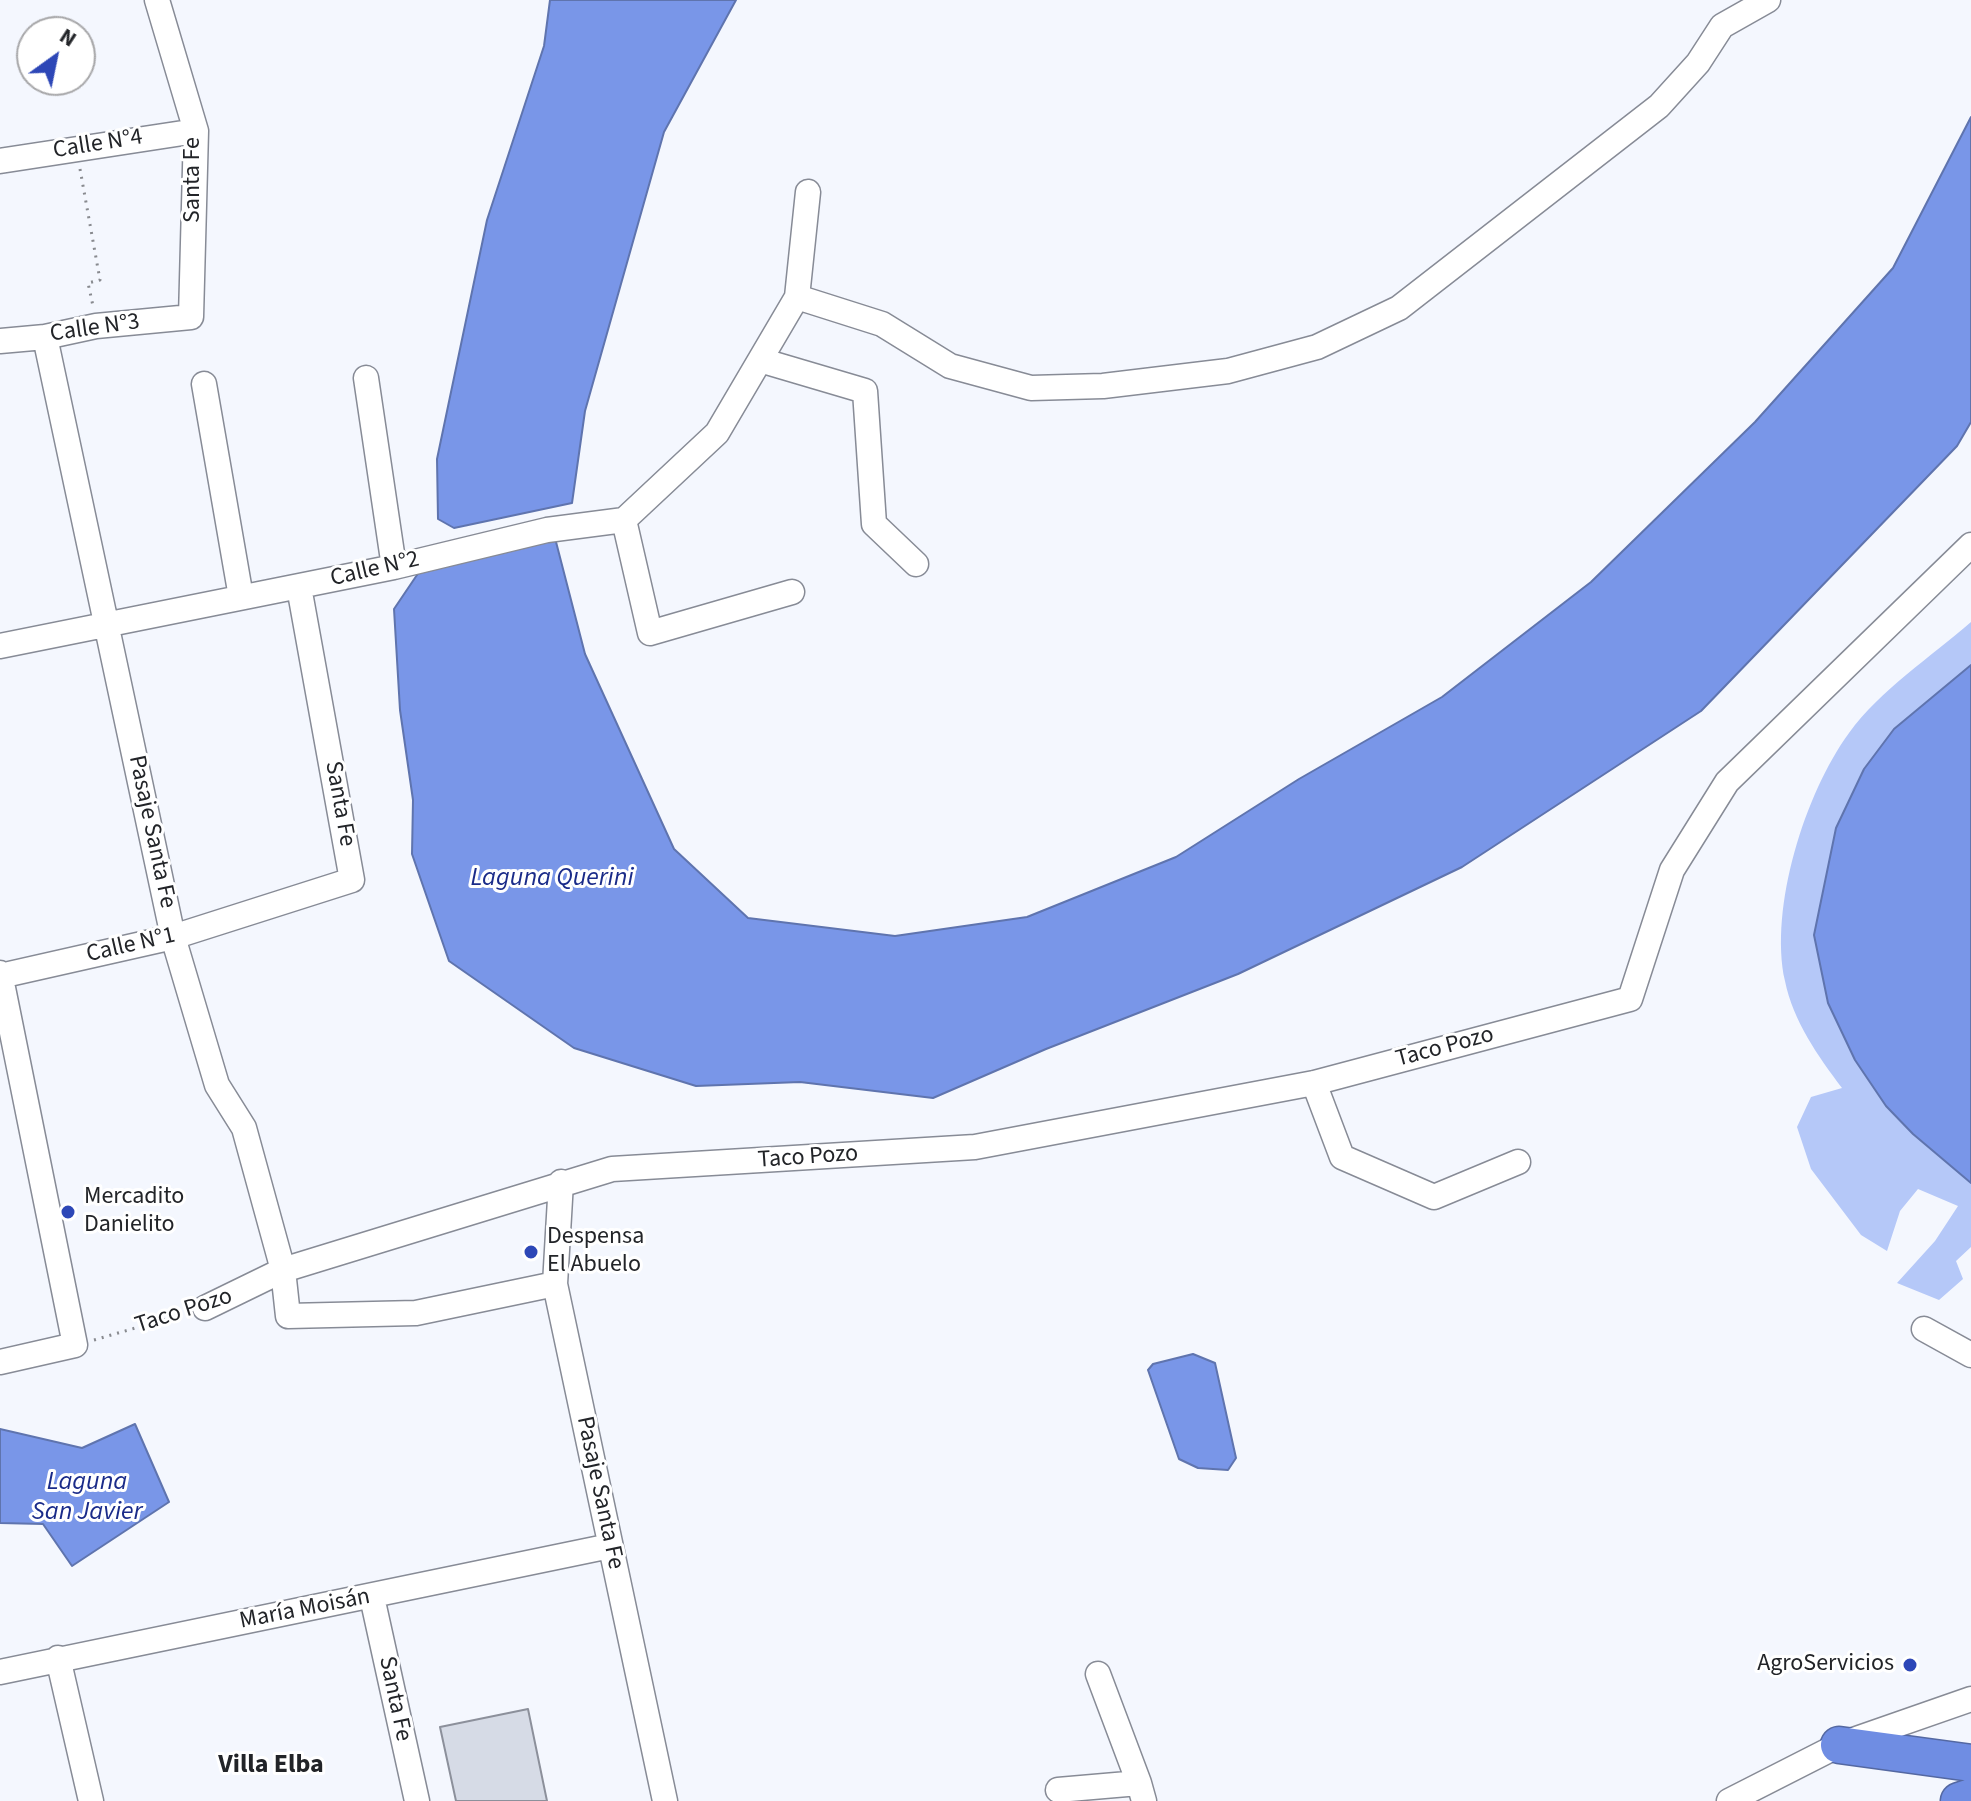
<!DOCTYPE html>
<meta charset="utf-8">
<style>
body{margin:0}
#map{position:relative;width:1971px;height:1801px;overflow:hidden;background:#f4f7fe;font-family:"Source Sans 3",sans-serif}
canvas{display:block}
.north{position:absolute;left:16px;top:16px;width:80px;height:80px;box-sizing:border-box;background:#fff;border:2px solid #a7a7a9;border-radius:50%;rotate:33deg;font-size:22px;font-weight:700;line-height:32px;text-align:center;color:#222428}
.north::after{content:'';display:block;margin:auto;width:28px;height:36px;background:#2d47b7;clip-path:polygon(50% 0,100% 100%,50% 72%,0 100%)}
</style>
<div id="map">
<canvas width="1971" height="1801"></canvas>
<div class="north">N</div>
</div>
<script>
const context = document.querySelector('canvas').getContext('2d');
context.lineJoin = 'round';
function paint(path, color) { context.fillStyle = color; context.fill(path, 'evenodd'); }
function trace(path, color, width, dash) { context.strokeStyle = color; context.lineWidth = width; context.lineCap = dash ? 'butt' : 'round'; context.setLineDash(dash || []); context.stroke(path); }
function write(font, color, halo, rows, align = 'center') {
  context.font = font + ' "Source Sans 3",sans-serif'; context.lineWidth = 6; context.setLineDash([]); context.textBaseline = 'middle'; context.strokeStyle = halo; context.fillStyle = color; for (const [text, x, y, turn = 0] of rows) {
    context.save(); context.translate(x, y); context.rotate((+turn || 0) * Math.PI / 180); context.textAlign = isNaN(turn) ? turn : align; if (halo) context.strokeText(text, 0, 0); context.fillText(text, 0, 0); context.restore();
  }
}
paint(new Path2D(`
 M1971,622V665L1894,729L1864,769L1836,828L1814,934L1828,1003L1855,1060L1886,1106L1971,1183V1247L1956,1261L1963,1279L1939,1300L1897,1283L1935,1241L1958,1206L1918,1189L1900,1211L1887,1251L1861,1235L1811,1169L1797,1127L1811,1097L1842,1088C1818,1056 1793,1021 1785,981C1769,908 1805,793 1849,733C1880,690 1931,657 1971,622Z`), '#b5c8f8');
const water = new Path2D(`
 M550,0H736L664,132L585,411L572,503L454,528L438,519L437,459L487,220L544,46Z
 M1971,117V422L1957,446L1701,711L1462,867L1238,974L1046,1049L933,1098L800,1082L696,1086L574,1048L449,961L412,854L413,800L400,710L394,609L421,569L555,538L585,654L674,849L748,918L895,936L1027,917L1176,857L1299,779L1442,697L1591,582L1755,422L1893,268Z
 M1971,665V1183L1913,1134L1886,1106L1855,1060L1828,1003L1814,935L1836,828L1864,769L1894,729Z
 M1193,1354L1215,1363L1236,1458L1228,1470L1198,1468L1179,1459L1148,1370L1153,1364Z
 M135,1424L169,1502L72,1566L43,1524L0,1523V1429L82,1448Z`);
paint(water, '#7996e8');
trace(water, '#5f74ae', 2);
const building = new Path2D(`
 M528,1709L547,1801H456L440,1727Z`);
paint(building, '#d6dbe6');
trace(building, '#8c909b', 2);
const minor = new Path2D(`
 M0,161L196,131
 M797,297L808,192
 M45,337L173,937L217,1085L244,1128L283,1270L288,1316L416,1313L555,1284
 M0,341L45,337L96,326L191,317L196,131L157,0
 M760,360L865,391L874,524L916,564
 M366,378L394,567
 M204,384L241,597
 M624,520L650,633L792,592
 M0,646L394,567L547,530L624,520L717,433L797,297L882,324L950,366L1031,388L1103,386L1228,371L1317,347L1399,308L1659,106L1698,63L1722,26L1768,0
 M0,973L75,1345L0,1362
 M0,976L173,937L352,880L299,587
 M1314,1083L1342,1157L1434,1197L1518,1162
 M561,1182L555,1284L665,1801
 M205,1308L283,1270L612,1169L975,1147L1314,1083L1630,999L1672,870L1727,782L1971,545
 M1924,1329L1971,1355
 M372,1597L417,1801
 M58,1658L91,1801
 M0,1672L610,1546
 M1098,1674L1139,1783
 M1058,1790L1139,1783L1144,1801
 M1729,1801L1839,1745L1971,1699`);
const highway = new Path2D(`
 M1839,1745L1971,1763
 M1959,1801L1971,1797`);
trace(minor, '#878b96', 27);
trace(highway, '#5468a2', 39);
trace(new Path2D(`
 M80,169L100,280L88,283L93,306
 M94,1340L187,1313`), '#888a8f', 3, [2, 6]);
trace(minor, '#fff', 24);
trace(highway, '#6f8de3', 36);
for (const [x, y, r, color] of [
 [68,1212,8,"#2d47b7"],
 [531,1252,8,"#2d47b7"],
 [1910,1665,8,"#2d47b7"]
]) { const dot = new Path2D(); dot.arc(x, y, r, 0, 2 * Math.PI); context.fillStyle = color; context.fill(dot); trace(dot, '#fff', 3); }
write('24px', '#222428', '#fff', [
 ["Calle N°4",98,145,-9],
 ["Santa Fe",194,180,-90],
 ["Calle N°3",95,329,-8],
 ["Calle N°2",375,570,-13],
 ["Santa Fe",339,804,80],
 ["Pasaje Santa Fe",151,832,78],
 ["Calle N°1",131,946,-13],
 ["Taco Pozo",1445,1048,-15],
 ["Taco Pozo",808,1158,-4],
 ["Taco Pozo",184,1312,-18],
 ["Pasaje Santa Fe",599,1493,78],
 ["María Moisán",305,1610,-11],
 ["Santa Fe",394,1699,78]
]);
write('24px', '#222428', '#fff', [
 ["Mercadito",84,1198],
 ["Danielito",84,1226],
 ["Despensa",547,1238],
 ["El Abuelo",547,1266],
 ["AgroServicios",1894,1665,"right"]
], 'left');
write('italic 26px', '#1a2b89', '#fff', [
 ["Laguna Querini",552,879],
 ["Laguna",87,1483],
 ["San Javier",87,1513]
]);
write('bold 26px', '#222428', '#fff', [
 ["Villa Elba",271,1766]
]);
</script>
